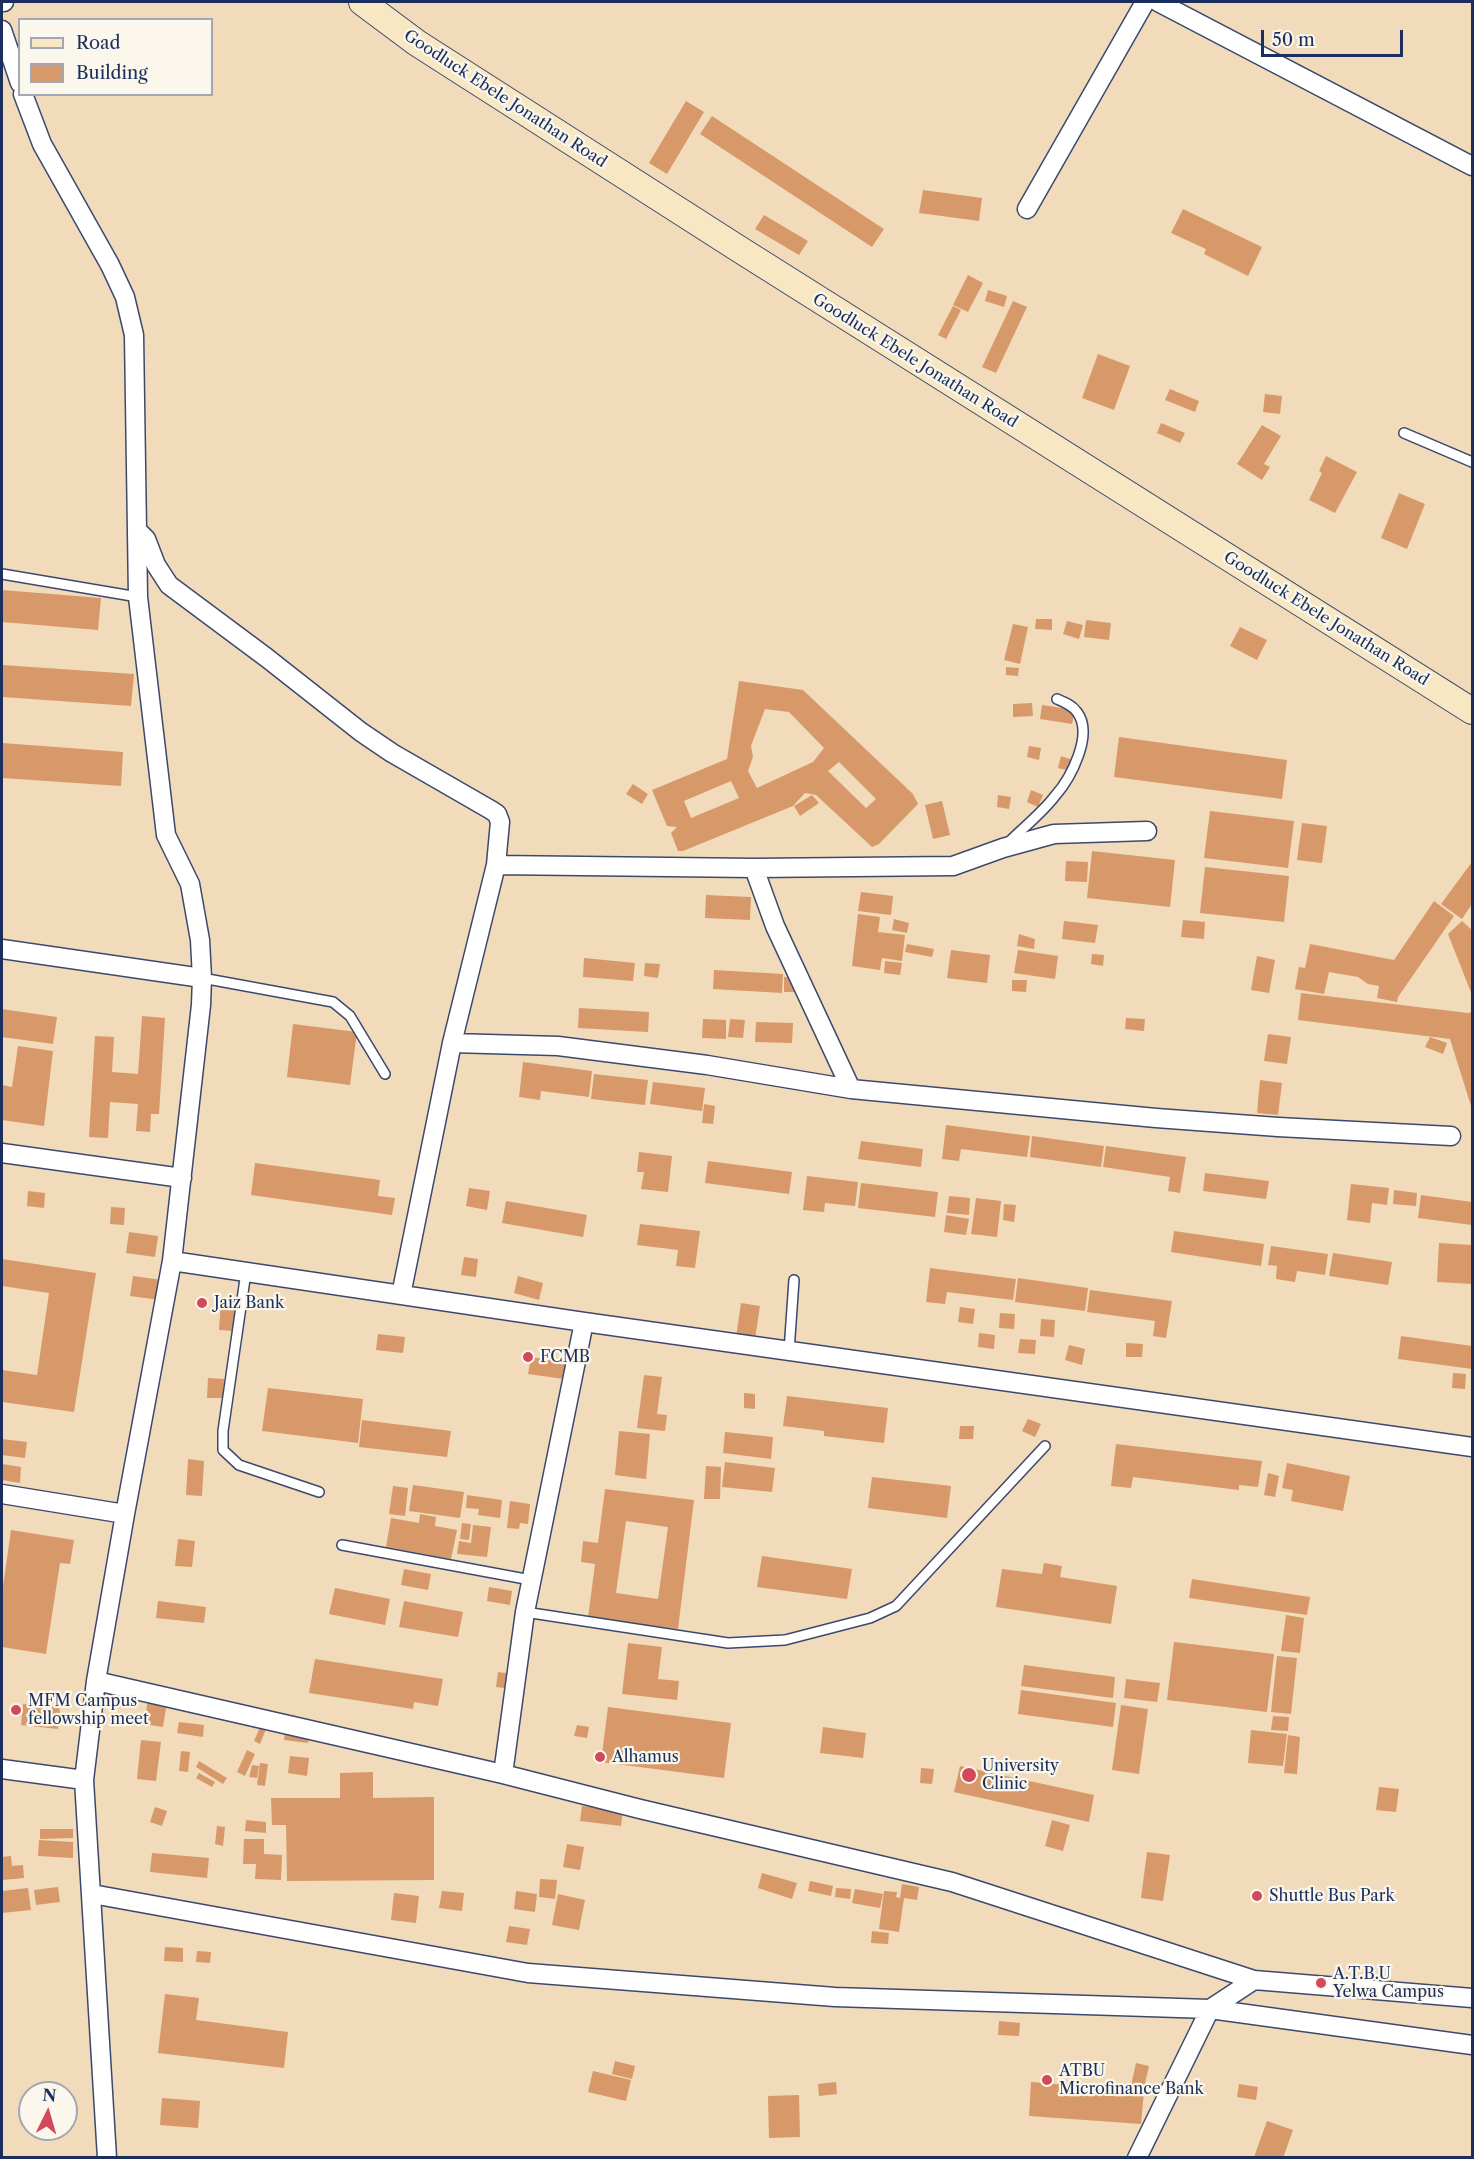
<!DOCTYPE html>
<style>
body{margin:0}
#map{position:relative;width:1474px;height:2159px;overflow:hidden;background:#f2dbbb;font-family:"Libre Caslon Text",serif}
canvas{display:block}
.frame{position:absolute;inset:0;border:3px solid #1b2f5e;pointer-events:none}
.legend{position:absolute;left:18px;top:18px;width:195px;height:78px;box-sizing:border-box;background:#fbf7ec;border:2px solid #a1a7b3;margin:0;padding:8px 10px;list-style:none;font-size:18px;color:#1b2f5e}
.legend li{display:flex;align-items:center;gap:12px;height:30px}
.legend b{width:30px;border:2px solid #a1a7b3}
.north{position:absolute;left:18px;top:2081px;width:60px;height:60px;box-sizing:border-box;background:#fbf7ec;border:2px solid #a1a7b3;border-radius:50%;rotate:5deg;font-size:16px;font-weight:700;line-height:24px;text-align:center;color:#1b2f5e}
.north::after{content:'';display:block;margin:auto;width:21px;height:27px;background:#d1495b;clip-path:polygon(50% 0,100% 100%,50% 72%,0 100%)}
.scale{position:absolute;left:1261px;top:30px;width:142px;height:27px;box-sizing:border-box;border:3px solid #1b2f5e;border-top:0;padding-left:8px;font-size:18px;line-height:21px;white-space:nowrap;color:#1b2f5e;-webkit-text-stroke:4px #fbf7ec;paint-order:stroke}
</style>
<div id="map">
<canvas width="1474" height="2159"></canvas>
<div class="frame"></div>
<ul class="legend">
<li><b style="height:8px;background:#f7e8c3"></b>Road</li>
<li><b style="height:16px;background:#d7996a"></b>Building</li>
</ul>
<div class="north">N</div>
<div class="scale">50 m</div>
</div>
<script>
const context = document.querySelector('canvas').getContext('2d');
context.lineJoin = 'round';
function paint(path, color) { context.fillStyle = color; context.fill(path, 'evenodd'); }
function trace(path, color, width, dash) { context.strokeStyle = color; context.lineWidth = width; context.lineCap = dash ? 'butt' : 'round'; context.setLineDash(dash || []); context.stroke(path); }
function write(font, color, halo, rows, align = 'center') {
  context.font = font + ' "Libre Caslon Text",serif'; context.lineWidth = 4.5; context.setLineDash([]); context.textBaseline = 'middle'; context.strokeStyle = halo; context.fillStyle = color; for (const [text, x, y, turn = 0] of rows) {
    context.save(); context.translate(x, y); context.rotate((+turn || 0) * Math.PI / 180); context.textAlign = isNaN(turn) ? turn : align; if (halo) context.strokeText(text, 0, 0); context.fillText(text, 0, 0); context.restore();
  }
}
paint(new Path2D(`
 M686,101L704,112L667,174L649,163Z
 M712,116L884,229L872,247L700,134Z
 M923,190L982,198L979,221L919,213Z
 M1183,209L1262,247L1248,276L1204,254L1206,249L1171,233Z
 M764,215L808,241L799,255L755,229Z
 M968,275L983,283L968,312L953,305Z
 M988,290L1007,296L1004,307L985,301Z
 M1013,301L1027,307L996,373L982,367Z
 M953,306L961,310L946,339L938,335Z
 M1098,354L1130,366L1114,410L1082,398Z
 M1170,389L1199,401L1195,412L1165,400Z
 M1265,394L1282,396L1280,414L1263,412Z
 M1161,423L1185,433L1180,443L1157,433Z
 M1262,425L1281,436L1264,464L1270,467L1262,480L1237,464Z
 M1326,456L1357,472L1335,513L1309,500L1322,473L1319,471Z
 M1399,493L1425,504L1407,549L1381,538Z
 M2,590L101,598L98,630L2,622Z
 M1036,619H1052V630L1035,629Z
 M1086,620L1111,623L1109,640L1084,637Z
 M1067,621L1083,625L1079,639L1063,634Z
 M1013,624L1028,627L1020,664L1004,660Z
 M1240,627L1267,640L1257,660L1230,646Z
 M2,665L134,674L131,706L2,697Z
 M1006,667L1019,668L1018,676L1006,675Z
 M739,681L803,690L913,794L918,804L879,844L872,847L816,795L805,793L793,806L683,851H678L671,833L677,827L667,826L652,790L727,759ZM765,709L789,712L824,748L813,762L757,788L748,771L753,757L751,746ZM839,762L876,799L866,808L828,771ZM731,781L739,798L691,818L684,801Z
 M1032,703L1033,716L1013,717V704Z
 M1042,705L1075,710L1072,724L1040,719Z
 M1119,737L1287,760L1282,799L1114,777Z
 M2,743L123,752L121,786L2,778Z
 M1029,746L1041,748L1039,760L1027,757Z
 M1061,756L1073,760L1071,771L1058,768Z
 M633,784L648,794L642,804L626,794Z
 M1031,790L1043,795L1038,807L1027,802Z
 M812,795L819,803L800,816L794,806Z
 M998,795L1011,797L1009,809L997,807Z
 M942,801L950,835L933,839L925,805Z
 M1210,811L1294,821L1288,868L1204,858Z
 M1302,823L1327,826L1322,863L1297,860Z
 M1092,851L1175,860L1170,907L1087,898Z
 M1066,861L1088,862L1087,882L1065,881Z
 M1472,862V904L1462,919L1441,904Z
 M1205,867L1289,876L1284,922L1200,913Z
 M861,892L893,896L891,915L858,911Z
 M706,895L751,897L750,920L705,918Z
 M1434,901L1454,916L1398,997L1397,1002L1377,998L1379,986L1368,984L1358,977L1329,972L1324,994L1295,989L1299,967L1305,968L1310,944L1394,960Z
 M858,914L880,917L878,932L905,935L902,961L882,958L880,970L852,966Z
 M894,919L909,923L907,933L892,930Z
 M1183,920L1205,922L1204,939L1181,937Z
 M1064,921L1098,925L1095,943L1062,939Z
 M1462,921L1472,930V995L1448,934Z
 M1019,934L1035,939L1034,949L1017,946Z
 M907,944L934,949L932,957L905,952Z
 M951,950L990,955L987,983L947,978Z
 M1018,950L1058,956L1055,979L1014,973Z
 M1092,954L1104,955L1103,966L1091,964Z
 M1257,956L1275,960L1269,993L1251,990Z
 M584,958L635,963L633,981L583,977Z
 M885,961L902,963L900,975L884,973Z
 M645,963L660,964L658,978L644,976Z
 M714,970L783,974L782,993L713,989Z
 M784,977H797L796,992H784Z
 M1012,980H1027L1026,992L1012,991Z
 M1301,993L1468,1013L1472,1012V1109L1450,1039L1298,1020Z
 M579,1008L649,1012L648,1032L578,1028Z
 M2,1009L57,1017L53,1044L2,1037Z
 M142,1016L165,1018L159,1114H151L150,1132L136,1131L138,1104L110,1102L108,1138L89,1137L95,1036L114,1037L112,1072L138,1074Z
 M1126,1018L1145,1019L1144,1031L1125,1029Z
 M703,1019L726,1020V1039L702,1038Z
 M730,1019L745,1020L743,1038L728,1037Z
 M756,1022L793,1023L792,1043L755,1042Z
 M293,1024L357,1032L350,1085L287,1077Z
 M1268,1034L1291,1037L1287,1064L1264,1061Z
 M1430,1037L1447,1043L1443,1054L1425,1047Z
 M18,1046L53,1051L44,1126L2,1120V1085L12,1087Z
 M523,1062L592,1071L589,1097L541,1091L540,1100L519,1097Z
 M594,1074L648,1080L645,1105L591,1099Z
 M1260,1080L1282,1083L1278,1115L1257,1113Z
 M653,1082L705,1088L702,1111L650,1104Z
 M704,1104L715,1106L713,1124L702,1123Z
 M946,1125L1030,1136L1027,1157L961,1149L959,1161L942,1159Z
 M1032,1136L1104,1146L1101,1167L1030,1157Z
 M861,1141L923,1149L921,1167L858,1159Z
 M1106,1146L1186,1157L1180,1193L1168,1191L1170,1177L1103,1167Z
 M639,1152L672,1156L668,1192L641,1189L644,1172H637Z
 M708,1161L792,1172L789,1194L705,1183Z
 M255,1163L380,1180L378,1196L395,1198L392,1215L251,1195Z
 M1205,1173L1269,1181L1266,1199L1203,1191Z
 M807,1176L858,1182L855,1206L825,1203L824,1212L803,1210Z
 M861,1183L938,1192L935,1217L858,1208Z
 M1351,1184L1389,1188L1387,1205L1372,1203L1370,1223L1347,1220Z
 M469,1188L490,1191L487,1210L466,1206Z
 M1394,1190L1417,1193L1416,1206L1393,1204Z
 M28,1191L45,1193L44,1208L27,1206Z
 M1421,1195L1472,1202V1225L1418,1218Z
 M949,1196L970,1198L969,1215L947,1213Z
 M976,1198L1001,1201L997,1237L971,1234Z
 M506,1201L587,1215L583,1237L502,1223Z
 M1004,1204L1016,1205L1014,1222L1003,1220Z
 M111,1207L125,1208L124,1225L110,1224Z
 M946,1215L969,1219L966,1235L944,1232Z
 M640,1224L700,1231L695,1268L676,1266L678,1250L637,1245Z
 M1174,1231L1264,1244L1261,1266L1171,1252Z
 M129,1232L158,1236L155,1257L126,1253Z
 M1439,1243L1472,1245V1284L1437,1282Z
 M1271,1246L1328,1254L1325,1275L1297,1271L1295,1282L1276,1279L1277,1266L1268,1265Z
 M1333,1253L1392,1262L1388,1285L1329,1276Z
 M464,1257L478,1259L476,1277L461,1275Z
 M2,1259L96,1273L74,1412L2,1402V1370L37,1375L49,1293L2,1286Z
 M930,1268L1016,1279L1013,1300L947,1292L945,1304L926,1302Z
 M133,1276L162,1280L160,1300L130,1296Z
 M518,1276L543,1283L539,1300L514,1293Z
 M1018,1278L1088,1288L1085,1311L1015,1302Z
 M1090,1290L1172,1301L1166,1338L1153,1336L1155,1321L1087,1312Z
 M221,1302L235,1303L233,1331L219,1330Z
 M741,1303L760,1306L755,1339L736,1337Z
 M960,1307L975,1309L973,1324L958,1322Z
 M1000,1313L1015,1314L1014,1329L999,1328Z
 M1041,1319L1055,1320L1054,1337L1040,1336Z
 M979,1333L995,1335L994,1349L978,1347Z
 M378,1334L405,1337L403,1353L376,1350Z
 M1401,1336L1472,1346V1369L1398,1359Z
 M1020,1339L1036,1340L1035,1354L1018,1353Z
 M1126,1343L1143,1344L1142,1357H1126Z
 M1069,1345L1085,1349L1082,1365L1065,1360Z
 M531,1357L573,1363L571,1380L528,1374Z
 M1453,1373L1466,1374L1465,1389L1452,1388Z
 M644,1375L662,1377L657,1414L667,1415L665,1431L637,1428Z
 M208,1378L224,1379L223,1398H207Z
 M268,1388L363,1399L358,1443L262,1431Z
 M744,1393L755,1394V1409L744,1408Z
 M787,1396L888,1408L884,1443L824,1436V1431L783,1426Z
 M1028,1419L1041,1424L1035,1437L1022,1431Z
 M362,1420L451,1431L447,1457L359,1447Z
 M960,1426H974L973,1439H959Z
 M619,1431L650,1434L646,1479L615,1475Z
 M725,1432L773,1437L771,1459L723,1453Z
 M2,1439L27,1442L25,1458L2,1455Z
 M1116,1444L1262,1461L1258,1487L1239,1485V1490L1133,1477L1131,1488L1111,1486Z
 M188,1459L204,1461L202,1496L186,1495Z
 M725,1462L775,1468L772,1492L722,1487Z
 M1287,1463L1350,1476L1343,1511L1291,1501L1293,1490L1282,1488Z
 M2,1464L21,1467L20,1483L2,1480Z
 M706,1466L721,1467L720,1499H704Z
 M1268,1473L1279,1476L1275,1497L1264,1495Z
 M872,1477L951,1486L947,1518L868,1508Z
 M413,1485L464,1492L460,1518L409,1511Z
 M393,1486L408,1488L405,1516L389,1514Z
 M605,1489L694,1500L678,1629L588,1618L595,1564L581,1562L583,1541L598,1543ZM626,1521L668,1527L658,1599L616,1593Z
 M467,1495L502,1500L500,1518L478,1515L479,1509L466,1508Z
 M510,1501L530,1504L528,1524L520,1523L519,1529L507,1528Z
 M420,1514L436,1517L435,1526L457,1530L451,1559L386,1547L391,1518L419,1523Z
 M462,1523L471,1524L469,1540L460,1539Z
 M473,1525L491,1527L487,1557L457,1554L459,1541L471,1543Z
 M11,1530L74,1540L70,1564L60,1563L46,1654L2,1647V1593Z
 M178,1539L195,1541L192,1567L175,1566Z
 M762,1556L852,1569L847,1599L757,1587Z
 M1044,1563L1062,1566L1060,1577L1117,1586L1111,1624L996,1607L1002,1569L1042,1574Z
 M404,1569L431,1574L428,1590L401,1585Z
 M1192,1579L1310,1597L1307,1615L1189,1598Z
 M489,1587L512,1591L510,1605L487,1601Z
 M335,1588L390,1599L385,1625L329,1614Z
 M158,1601L206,1607L204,1623L156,1618Z
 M404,1601L463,1612L458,1637L399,1627Z
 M1286,1615L1304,1618L1300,1653L1281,1651Z
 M1174,1642L1274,1654L1267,1712L1167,1700Z
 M628,1643L662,1647L658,1679L679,1681L677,1700L622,1694Z
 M1277,1656L1297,1658L1291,1714L1271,1712Z
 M315,1659L443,1679L438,1706L414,1702L413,1709L309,1693Z
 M1024,1665L1115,1677L1113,1698L1021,1686Z
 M498,1672L514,1674L512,1689L496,1687Z
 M1126,1679L1160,1683L1157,1702L1124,1698Z
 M1021,1690L1116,1703L1113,1727L1018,1714Z
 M148,1699L167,1702L163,1727L144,1724Z
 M23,1704L60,1707L58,1729L21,1725Z
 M1121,1705L1148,1709L1139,1774L1112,1770Z
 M608,1707L731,1723L724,1778L601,1762Z
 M1273,1716L1289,1717L1288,1731L1271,1730Z
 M179,1722L204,1725L203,1737L177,1733Z
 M577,1725L589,1727L587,1738L574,1736Z
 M260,1727L266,1729L260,1744L254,1741Z
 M823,1727L866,1733L863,1758L820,1753Z
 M1251,1730L1287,1734L1283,1766L1248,1763Z
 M285,1732L309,1735L308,1743L284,1740Z
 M1288,1735L1300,1737L1297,1774L1284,1773Z
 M141,1740L161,1742L156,1781L137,1779Z
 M247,1750L255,1754L245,1776L237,1772Z
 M181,1751L190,1752L188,1772L179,1771Z
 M290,1756L309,1758L307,1776L288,1773Z
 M199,1761L227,1778L223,1784L196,1767Z
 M260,1763L268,1764L265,1786L257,1785Z
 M252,1765L259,1766L257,1778L249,1777Z
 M960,1766L1094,1795L1089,1822L954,1792Z
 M921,1768L934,1769L932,1784L920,1783Z
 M373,1772V1798L434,1797V1880L287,1881L286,1825H272L271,1798H340V1773Z
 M199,1773L215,1782L212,1787L196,1778Z
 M1379,1787L1399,1789L1396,1812L1376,1810Z
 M582,1806L623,1810L621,1826L580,1821Z
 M155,1807L167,1811L162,1826L150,1822Z
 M246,1820L266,1822V1833L245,1831Z
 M1052,1820L1070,1825L1063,1851L1045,1846Z
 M217,1826L225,1827L223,1846L215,1844Z
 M40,1829H73V1838L40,1839Z
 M244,1839H264V1854L282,1855L281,1880L255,1879L256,1864H243Z
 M39,1840L73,1842V1858L38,1856Z
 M567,1844L584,1847L580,1870L563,1867Z
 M1147,1852L1170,1855L1163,1901L1141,1898Z
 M152,1853L209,1858L207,1878L150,1872Z
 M11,1856L12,1866L23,1865L24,1878L2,1880V1857Z
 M762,1873L797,1883L792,1899L758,1888Z
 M540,1879L557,1880L555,1899L539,1897Z
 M810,1881L833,1886L831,1896L808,1891Z
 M902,1884L919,1887L917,1900L904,1898L899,1932L879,1929L884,1891L897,1892L896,1897L900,1898Z
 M58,1887L60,1902L36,1905L34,1890Z
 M28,1888L31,1910L2,1913V1891Z
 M836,1888L851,1889L850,1899L835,1897Z
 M855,1889L883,1894L880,1908L852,1903Z
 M442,1891L464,1893L462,1911L439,1908Z
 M516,1891L537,1894L535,1912L514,1909Z
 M394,1893L419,1896L416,1923L391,1920Z
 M558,1894L585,1900L579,1930L552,1925Z
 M509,1926L530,1929L527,1945L506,1942Z
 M872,1931L889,1933L888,1944L871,1943Z
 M165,1947L183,1948V1962L164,1961Z
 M197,1951L211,1952L210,1963L196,1962Z
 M165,1994L199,1998L196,2020L288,2032L284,2068L158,2053Z
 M999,2021L1020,2023L1019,2036L998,2035Z
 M615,2061L635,2066L632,2079L612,2074Z
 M1136,2063L1149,2066L1144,2088L1131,2086Z
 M593,2071L631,2080L626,2101L588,2092Z
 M836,2082L837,2094L819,2096L818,2084Z
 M1031,2082L1144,2091L1141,2124L1029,2116Z
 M1239,2084L1258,2087L1256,2100L1237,2097Z
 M799,2095L800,2137L769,2138L768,2096Z
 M162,2098L200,2101L198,2128L160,2125Z
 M1267,2121L1293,2130L1283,2158L1254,2157Z`), '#d7996a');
const lane = new Path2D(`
 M1404,433L1472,462
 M2,574L138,597
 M1009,842C1024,827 1042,813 1055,796C1071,778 1094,734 1077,712C1072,705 1064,702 1057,699
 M202,978L333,1002L350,1016L385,1074
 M246,1272L223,1431V1450L239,1465L319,1492
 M789,1351L794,1280
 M342,1545L531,1580
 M525,1612L728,1643L785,1640L870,1618L896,1606L1045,1446`);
const street = new Path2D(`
 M2,2H4
 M1158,2L1472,166
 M2,30L20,83
 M23,94L42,144L110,265L125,297L134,335L138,597L166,835L190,884L200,940L202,978L201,1005L172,1261L125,1514L96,1681L84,1780L107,2158
 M1027,209L1145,2
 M137,530L146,539L156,565L169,585L267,658L361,732L392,753L491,810L497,814L500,822L496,865L452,1043L401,1295
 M496,865L754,868L953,866L1003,848L1054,834L1147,831
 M754,868L775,926L851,1089
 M2,949L202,978
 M452,1043L558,1046L707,1065L851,1089L1156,1118L1278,1127L1451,1136
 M2,1153L182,1178
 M172,1261L584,1322L1472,1447
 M2,1494L125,1514
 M96,1681L503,1774L640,1809L952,1882L1254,1980L1472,1998
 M2,1769L84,1780
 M503,1774L525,1612L584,1322
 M92,1894L528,1973L835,1997L1210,2009L1472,2045
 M1137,2158L1210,2009L1254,1980`);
const secondary = new Path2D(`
 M362,2L417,43L739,249L1472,711`);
trace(lane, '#3b496c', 12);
trace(street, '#3b496c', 21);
trace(secondary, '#3b496c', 28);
trace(lane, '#fff', 9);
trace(street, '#fff', 18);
trace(secondary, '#f7e8c3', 26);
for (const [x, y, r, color] of [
 [202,1303,6,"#d1495b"],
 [528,1357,6,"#d1495b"],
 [16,1710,6,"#d1495b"],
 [600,1757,6,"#d1495b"],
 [969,1775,8,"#d1495b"],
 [1257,1896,6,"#d1495b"],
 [1321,1983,6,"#d1495b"],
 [1047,2080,6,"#d1495b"]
]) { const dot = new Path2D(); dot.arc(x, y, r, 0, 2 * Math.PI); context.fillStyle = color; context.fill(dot); trace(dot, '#fbf7ec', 2); }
write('16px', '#1b2f5e', '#fbf7ec', [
 ["Goodluck Ebele Jonathan Road",505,99,33],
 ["Goodluck Ebele Jonathan Road",915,361,32],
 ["Goodluck Ebele Jonathan Road",1326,619,32]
]);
write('16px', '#1b2f5e', '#fbf7ec', [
 ["Jaiz Bank",214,1303],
 ["FCMB",540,1357],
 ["MFM Campus",28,1701],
 ["fellowship meet",28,1719],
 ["Alhamus",612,1757],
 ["University",982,1766],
 ["Clinic",982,1784],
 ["Shuttle Bus Park",1269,1896],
 ["A.T.B.U",1333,1974],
 ["Yelwa Campus",1333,1992],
 ["ATBU",1059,2071],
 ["Microfinance Bank",1059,2089]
], 'left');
</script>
